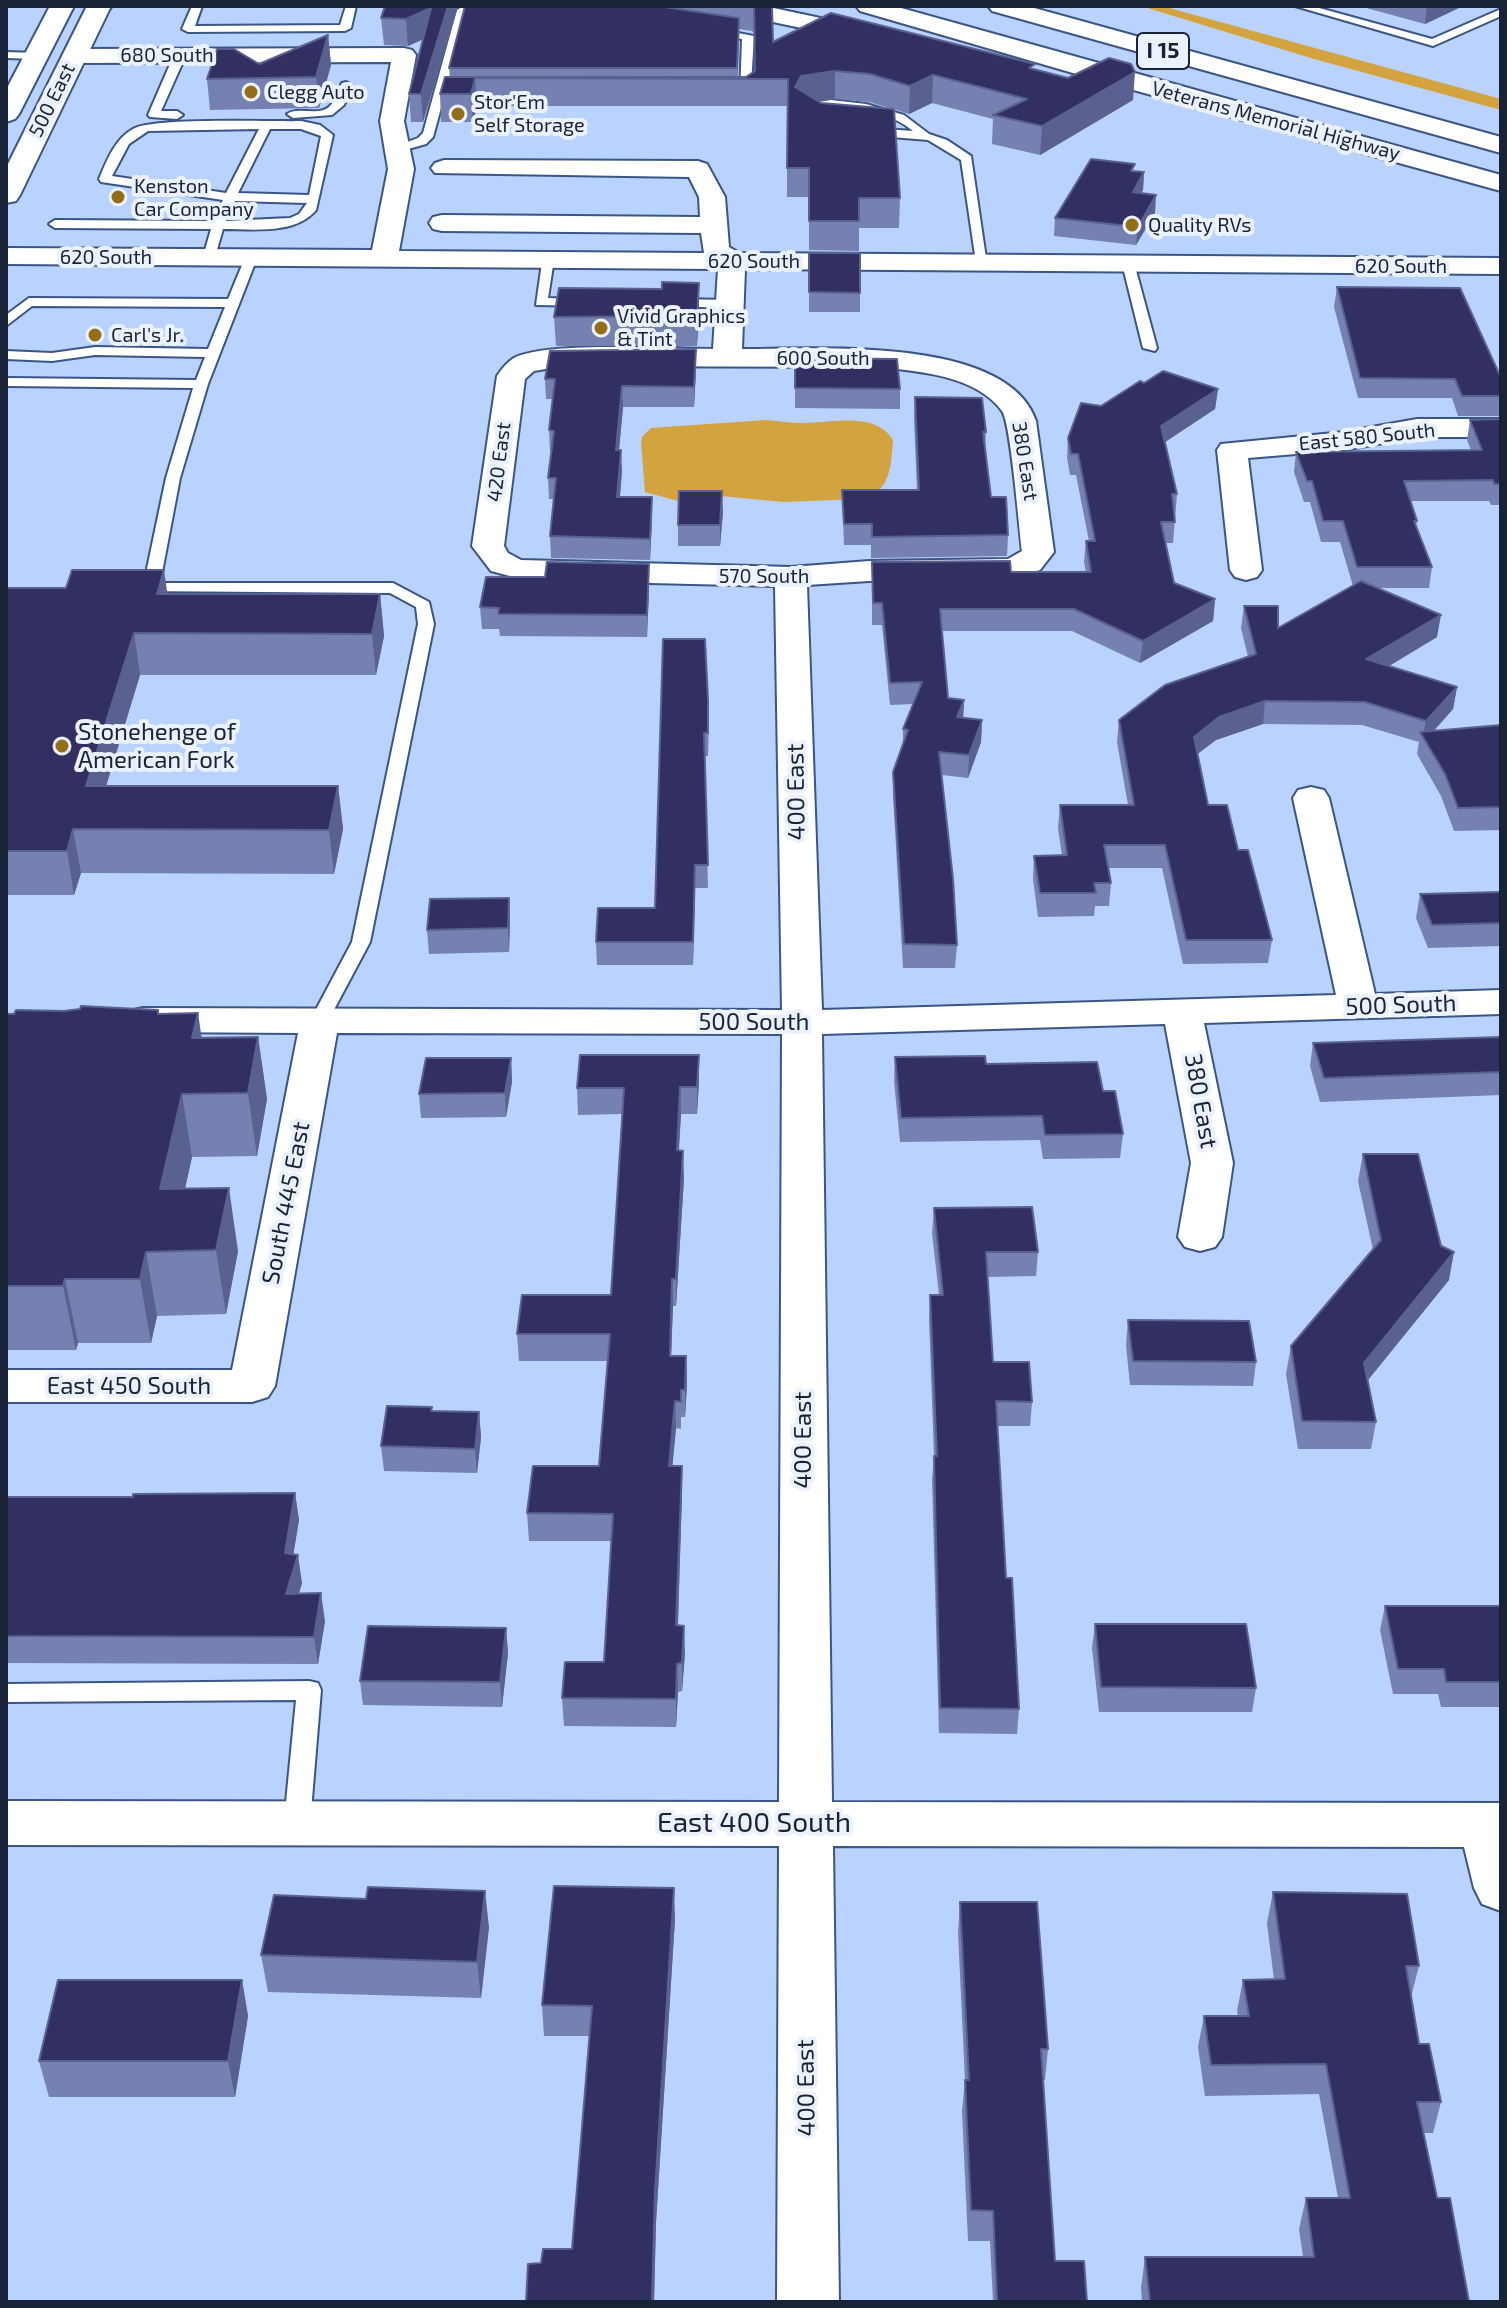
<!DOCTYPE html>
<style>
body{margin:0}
#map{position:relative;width:1507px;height:2308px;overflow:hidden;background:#b9d2fe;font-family:"Exo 2",sans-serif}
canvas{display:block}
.frame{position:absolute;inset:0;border:8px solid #182338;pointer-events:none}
</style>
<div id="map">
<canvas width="1507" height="2308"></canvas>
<div class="frame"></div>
</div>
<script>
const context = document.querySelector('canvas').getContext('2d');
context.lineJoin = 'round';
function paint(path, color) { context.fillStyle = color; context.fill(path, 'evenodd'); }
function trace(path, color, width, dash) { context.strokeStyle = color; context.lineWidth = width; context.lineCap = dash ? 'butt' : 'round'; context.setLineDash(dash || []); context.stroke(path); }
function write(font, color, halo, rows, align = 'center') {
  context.font = font + ' "Exo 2",sans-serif'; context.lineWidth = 8; context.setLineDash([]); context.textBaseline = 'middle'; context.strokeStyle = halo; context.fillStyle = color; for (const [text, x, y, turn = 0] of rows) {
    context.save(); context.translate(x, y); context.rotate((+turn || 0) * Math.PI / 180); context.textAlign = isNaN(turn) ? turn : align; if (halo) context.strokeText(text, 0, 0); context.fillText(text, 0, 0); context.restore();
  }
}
paint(new Path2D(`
 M1141,6H1162L1501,99V110L1314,59Z
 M766,420C779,421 792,423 804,423C832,423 875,411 893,440C891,465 891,491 863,499L783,502L721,496L678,501L645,492L641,443L642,437L651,428Z`), '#d3a340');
const service = new Path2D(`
 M192,6H202L195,26L340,25L346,6H356L351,28L345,31L188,32L182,29Z
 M1295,6H1312L1432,39L1501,9V16L1433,46Z
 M462,7H489L494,10L489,13H467L433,137L426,144L394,153V147L418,138L423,133L457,10Z
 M711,28L754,36L750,101L742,102L736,99L740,96L742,39L707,33L705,31Z
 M6,52L37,53L43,56L37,59L6,58Z
 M180,52L186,55L161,111H177L183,115L177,119L150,117L148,115L174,55Z
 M346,82L352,85L344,105L332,115L293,118L287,114C299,106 319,117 330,106C336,100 338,90 342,83Z
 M831,100L866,104L904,115L929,134L947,140L971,156L987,265L976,262L961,160L928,140L867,135V129L871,128L913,131C884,107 840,103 805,114L799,110L812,103Z
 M301,121L320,125L333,135L316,210C295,235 253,229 223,229L214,260L203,257L211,229L55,228L49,224L55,220L213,221L223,200L101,182L99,179C107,160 115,139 133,129C153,117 271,122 301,121ZM259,129L226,193L112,176L129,144L148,131ZM270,129H301L321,136L309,195L238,193ZM235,201L307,203L299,214L290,218L226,221Z
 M251,254L257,258L208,384L180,478L160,583H393L429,602L434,624L370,942L329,1019L320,1025L311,1019L352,942L418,624L416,607L390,593L137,591V585L144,583L166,478L193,388L6,386V378L196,380L205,357L95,355L52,361L6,359V351L52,353L95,347L208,349L225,307L32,306L6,326V315L29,298L228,299L245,258Z
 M543,256L554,259L548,298L582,299L589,303L587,306L536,305Z
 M1128,259L1134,263L1157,348L1155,351L1143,348L1122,263Z
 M674,299L730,300L737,304L730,308L669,306L667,303Z
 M309,1681L318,1683L321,1690L310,1823L306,1830L297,1833L288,1830L284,1823L296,1700L6,1702V1684Z`);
const minor = new Path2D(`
 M404,48L412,50L416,55L404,121L414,169L399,251L704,253L701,233L442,231L433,229L429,223L433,217L442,215L700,217L699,197L689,177L435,173L431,168L435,163L444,160L698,161L707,164L725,197L729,247L739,253L1501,258V274L745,269L742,349C815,349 1007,335 1036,421L1054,552L1040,570L1011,579L869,581L807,585L822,1010L1336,995L1293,798L1298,790L1311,787L1324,790L1329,798L1375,994L1501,990V1014L1204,1023L1233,1163L1222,1237L1215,1247L1200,1251L1185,1247L1178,1237L1191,1163L1165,1024L822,1034L832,1802L1501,1803V1911L1482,1904L1474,1888L1464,1847L833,1846L839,2302H777L779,1846L6,1845V1801L779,1802L782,1034L337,1033L275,1386L268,1397L252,1402H6V1370H232L298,1033L143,1032L129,1029L123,1020L129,1011L143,1008L782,1010L775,586L525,580L491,571L472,546L497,376C501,370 507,362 514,358C546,341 671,349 713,349L718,269L6,264V248L372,250L388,169L380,121L391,62L74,63L66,61L62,56L66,51L74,49ZM563,366L877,367C917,371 976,375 1002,411C1011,423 1019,529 1022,551L1008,559L869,561L791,567L521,560L508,553L504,546L525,379L534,371Z
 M1417,419H1501V437H1417L1344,450L1248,458L1262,570L1257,577L1246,580L1235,577L1230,570L1217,450L1221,444L1344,432Z`);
const primary = new Path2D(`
 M50,6H74L19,114L15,119L6,122V90Z
 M87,6H111L20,195L16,201L6,203V168Z`);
const motorway = new Path2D(`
 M48,6H72L73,8L69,13H53Z
 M112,6C106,14 100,14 91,12L87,7Z
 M718,6H764L877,30L880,35L877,40L868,42L730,13L722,11Z
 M856,6H894L1501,175V191L1097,80L860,11Z
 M988,6H1027L1501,137V153L992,11Z`);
trace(service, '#3b5584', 4);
trace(minor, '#3b5584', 4);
trace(primary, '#3b5584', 4);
trace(motorway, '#3b5584', 4);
paint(service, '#fff');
paint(minor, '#fff');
paint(primary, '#fff');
paint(motorway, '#fff');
paint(new Path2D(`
 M458,6L423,122H411L409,94L423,39L408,46L384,45L381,18Z
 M465,6H772L773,42L1035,70L1133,100L1040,155L992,144L993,119L932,103L909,114L894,109L900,198L899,228H859V251L809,250V197H787V106H477L473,122H441L440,94L450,77L449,68ZM739,29L752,31L755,34V71L746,77H738ZM835,99L869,102L890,108L821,103L819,101Z
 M1359,6H1463L1425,24Z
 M328,35L331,65L319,108L210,110L207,79L259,64Z
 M1135,171L1144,172L1143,190L1141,193L1155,213L1136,245L1054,236L1055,218Z
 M809,253L860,293V312H809Z
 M1337,287L1501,378V416H1458L1452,398H1358L1334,307Z
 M699,311L697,346H556L554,317Z
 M795,358L900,389V409L795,408Z
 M696,369L694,407H623L619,450L622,471L620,497L652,518L650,560L551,558L550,536L554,499H549L548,478L552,451H550L549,430L553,399H546L545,379Z
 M1144,383L1218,389L1215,409L1165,442L1177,494L1173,543H1165L1174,583L1215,599L1213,621L1140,663L1072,631H942L948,698L964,700L963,718L982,720L981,742L968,778L942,775L957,945L955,968H903L893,795V772L903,745V729L913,704L890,705L882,625H872V562L1011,572H1086L1084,562L1086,541H1089L1076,475H1070L1067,458L1068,438L1101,406Z
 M915,397L986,432L985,452L991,497L1008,535L1007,556L871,558V545H844L842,490H917L914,418Z
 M1501,419V505H1491L1489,501H1411L1417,521L1416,526L1432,567L1429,588H1378L1437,637L1388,666L1457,687L1453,709L1434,731L1501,725V830L1454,831L1441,796L1417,754L1419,742L1362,725L1263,724L1216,740L1197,754L1208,805L1238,850L1272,940L1268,963L1183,964L1162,868H1108L1111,883L1109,906H1095L1094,916L1038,917L1033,879L1034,856L1062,855L1058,828L1060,805H1128L1117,742L1119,720L1248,657L1241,628L1244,606L1278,628L1353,586L1340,542H1321L1310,502H1304L1294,472L1296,452L1471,450L1467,440L1470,420Z
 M723,512L720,546H678V525Z
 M649,586L647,637L500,636L499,629H482L480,607Z
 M6,588L168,594H380L384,636L376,675H140L106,786H338L343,829L334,874L81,873L74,895H6Z
 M663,639L709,722L708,756H705L708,888H695L693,965H597L596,942L655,908Z
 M1501,892V946L1428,948L1416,918L1420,894Z
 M509,898L510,921L509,952L429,954L427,930Z
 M198,1013L201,1038L258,1037L267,1099L257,1156L192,1157L185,1188L238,1251L226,1314L157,1316L151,1343H78L76,1350H6V1014Z
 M1501,1037V1095L1320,1102L1310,1066L1313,1043Z
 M895,1057L986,1064L1103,1091L1123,1134L1120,1158L1043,1159L1040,1140L900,1142L894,1081Z
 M511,1058L512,1082L506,1117L421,1118L419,1094Z
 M699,1081L697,1114H681L679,1150L684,1178L676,1306H673L671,1356H686L687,1383L685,1417H681V1429L676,1428L672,1466H682V1493L678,1625L685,1653L682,1691L678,1692L676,1727L564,1726L562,1698L604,1662L611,1541H529L527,1513L599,1466L607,1361H519L517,1334L611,1295L622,1114L578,1115L577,1088Z
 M1363,1154L1449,1280L1368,1380L1376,1422L1371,1449H1298L1286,1374L1291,1346L1373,1250L1358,1181Z
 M934,1208L1038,1252L1036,1276L987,1277L993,1362L1032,1402L1030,1426H997L1006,1578L1019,1709L1017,1734L939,1733L932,1480L934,1456L929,1320L930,1295H939L932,1233Z
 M1128,1320L1256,1362L1253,1386L1130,1385L1126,1345Z
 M432,1407V1411L479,1412L481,1437L477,1473L384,1471L381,1446Z
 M295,1493L299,1520L293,1555L302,1583L299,1594L325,1621L318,1664L6,1663V1497H133Z
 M1385,1606H1501V1707H1441L1438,1694H1393L1380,1630Z
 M1095,1624L1256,1688L1252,1712H1099L1092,1648Z
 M506,1628L508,1653L502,1707L363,1705L360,1681Z
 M1273,1892L1419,1966L1411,1997L1419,2044L1441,2102L1433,2133H1423L1437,2198L1469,2302H1142L1141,2288L1145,2257H1303L1299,2229L1306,2198H1338L1319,2094L1205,2096L1198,2047L1204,2016H1238L1237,2011L1243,1980H1274L1267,1923Z
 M366,1899L489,1927L481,1998L268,1992L261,1955Z
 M960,1902L1048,2049L1045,2080H1043L1055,2261L1087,2302H993L990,2241H968L962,2111L965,2080L958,1933Z
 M675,1919L656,2222L654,2302H526L541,2263L572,2249L589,2036H544L542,2005Z
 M242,1980L248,2016L235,2097H49L39,2061Z`), '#7581b0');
paint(new Path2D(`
 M448,6H458L423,122L421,94Z
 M1427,6H1463L1425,24Z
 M431,8L433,35L408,46L406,19Z
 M328,35L331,65L319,108L316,77Z
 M835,71V99L801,104L795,87L801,76Z
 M1135,72L1133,100L1040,155L1042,126Z
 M933,75L932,103L909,114L910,86Z
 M475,78L477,106L473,122L471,94Z
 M1144,172L1143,190L1131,210L1133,192Z
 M1156,195L1155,213L1136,245L1138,227Z
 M699,283V311L697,346V316Z
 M696,349V369L694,407V387Z
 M622,386L623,407L617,471L616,450Z
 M1218,389L1215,409L1159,446L1161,426Z
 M621,450L622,471L618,518L617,497Z
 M722,491L723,512L720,546V525Z
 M652,497V518L650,560V539Z
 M649,564V586L647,637V615Z
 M164,570L170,612L163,635L157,594Z
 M380,594L384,636L376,675L372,634Z
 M1215,599L1213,621L1140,663L1143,641Z
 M1441,615L1437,637L1363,682L1366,659Z
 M134,633L140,675L93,829L86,786Z
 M1457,687L1453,709L1425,740L1423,737L1426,721Z
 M964,700L963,722L957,717Z
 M1265,701L1263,724L1216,740L1191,759L1194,737L1219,717Z
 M982,720L981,742L968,778L969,755Z
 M338,786L343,829L334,874L329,830Z
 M73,829L81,873L74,895L67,851Z
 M695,865V888L693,965V942Z
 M509,898L510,921L509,952L508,928Z
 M198,1013L207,1075L192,1038Z
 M258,1037L267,1099L257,1156L248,1093Z
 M699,1055V1081L697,1114V1087Z
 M511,1058L512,1082L506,1117L505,1093Z
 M680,1087L681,1114L677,1177V1150Z
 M182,1094L192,1157L171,1252L160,1189Z
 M683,1151L684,1178L676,1306V1279Z
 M229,1188L238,1251L226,1314L216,1250Z
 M146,1252L157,1316L151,1343L140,1279Z
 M1454,1252L1449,1280L1359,1391L1364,1363Z
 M65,1279L78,1343L76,1350L63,1286Z
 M672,1279L673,1306L670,1383V1356Z
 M686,1356L687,1383L685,1417V1390Z
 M675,1401L676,1428L670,1493L669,1466Z
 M479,1412L481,1437L477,1473L475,1449Z
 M682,1466V1493L677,1652L676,1625Z
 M295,1493L299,1520L289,1581L285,1553Z
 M298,1555L302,1583L290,1621L286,1594Z
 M321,1593L325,1621L318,1664L314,1637Z
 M684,1626L685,1653L682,1691V1663Z
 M506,1628L508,1653L502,1707L500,1682Z
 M677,1664L678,1692L676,1727V1699Z
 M674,1888L675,1919L656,2222L654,2302H652L655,2192Z
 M485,1891L489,1927L481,1998L477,1962Z
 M242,1980L248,2016L235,2097L228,2061Z`), '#5a6190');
const building = new Path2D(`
 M385,6H448L421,94H409L431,8L406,19L381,18Z
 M465,6H658L739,18L737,68H449Z
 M754,6H772L773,42L831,13L1035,64L1029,68L1068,78L1109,58L1131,64L1135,72L1042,126L993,115L1027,99L933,75L910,86L870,74L835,71L801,76L795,87L821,103L894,109L900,198H859V221H809V168H787L788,79L475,78L471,94H440L445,77H746L755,71Z
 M328,35L316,77L207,79L217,49H234L259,64Z
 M1091,159L1135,164L1131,171L1144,172L1133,192L1156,195L1138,227L1055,218Z
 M809,253H860V293L809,292Z
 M662,282L699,283L697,316L554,317L559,288L662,289Z
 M1337,287L1460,288L1501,378V396H1462L1455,379L1360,378Z
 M696,349L694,387L622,386L616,450H621L617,497H652L650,539L550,536L556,478H548L554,431L549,430L555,379H545L550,351Z
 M795,358L897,359L900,389L795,388Z
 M1163,371L1218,389L1161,426L1177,494H1172L1175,522H1161L1174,583L1215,599L1143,641L1074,609H940L948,698L964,700L957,717L982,720L969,755L939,752L953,879L957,945L904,944L893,772L908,730L903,729L922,682L890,683L882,603H873L872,562L1010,561L1011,572H1091L1086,541H1095L1078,454H1071L1068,438L1081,403L1101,406L1140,381L1144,383Z
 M915,397L982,398L986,432H983L991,497H1006L1008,535L872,537V524H844L842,490H919Z
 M1501,419V484H1494L1493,480L1404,481L1417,521H1414L1432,567H1357L1343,521H1323L1312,481H1307L1296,452L1482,450L1470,420Z
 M679,491H722L720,525H678Z
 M547,562L649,564L647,615L498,614L499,608L480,607L486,577H545Z
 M72,570H164L157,594H380L372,634L134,633L86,786H338L329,830L73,829L67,851H6V588H66Z
 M1361,581L1441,615L1366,659L1457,687L1426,721L1365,702L1265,701L1219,717L1194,737L1208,805H1227L1238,850H1248L1272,940H1186L1165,845H1104L1111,883H1094L1096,893H1040L1034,856L1067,855L1060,805H1134L1119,720L1165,685L1256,654L1244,606H1278V628Z
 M663,639H705L708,700V733H704L708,865H695L693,942H596L598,908H655Z
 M1501,725V807L1458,808L1445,774L1420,732Z
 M1501,892V923L1432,925L1420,894Z
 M509,898L508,928L427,930L430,899Z
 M81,1006L158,1010V1014L198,1013L192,1038L258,1037L248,1093L182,1094L160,1189L229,1188L216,1250L146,1252L140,1279H65L63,1286H6V1014H14L16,1010L64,1011L80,1009Z
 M1501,1037V1072L1324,1078L1313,1043Z
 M580,1055H699L697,1087H680L677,1150L683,1151L676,1279H672L670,1356H686L685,1390H681V1402L675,1401L669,1466H682L676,1625L684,1626L682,1663L677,1664L676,1699L562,1698L565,1662H604L613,1514L527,1513L533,1466H599L610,1334H517L522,1295H611L624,1088H577Z
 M985,1056L986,1064L1097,1062L1103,1091H1115L1123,1134L1045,1135L1042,1116L901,1118L895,1057Z
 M426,1058H511L505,1093L419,1094Z
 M1363,1154H1418L1441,1246L1454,1252L1364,1363L1376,1422L1302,1421L1291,1346L1381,1240Z
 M1032,1207L1038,1252H986L993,1362H1029L1032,1402L996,1401L1006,1578H1012L1019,1709L940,1708L934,1456H937L930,1295H943L934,1208Z
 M1128,1320L1249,1321L1256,1362L1133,1361Z
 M387,1406L432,1407L431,1411L479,1412L475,1449L381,1446Z
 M295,1493L285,1553L298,1555L286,1594L321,1593L314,1637L6,1636V1497H133V1494Z
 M1385,1606H1501V1682H1446L1444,1669H1398Z
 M1095,1624H1246L1256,1688L1101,1687Z
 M368,1626L506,1628L500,1682L360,1681Z
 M554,1886L674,1888L655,2192L652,2302H526L528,2264L541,2263L543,2249H572L592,2006L542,2005Z
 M368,1887L485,1891L477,1962L261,1955L274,1895L366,1899Z
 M1273,1892L1407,1894L1419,1966H1406L1419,2044H1429L1441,2102H1417L1437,2198H1450L1469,2302H1150L1145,2257H1314L1306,2198H1350L1326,2064L1211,2065L1204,2016H1249L1243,1980L1285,1979Z
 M960,1902H1037L1048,2049H1041L1055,2261H1084L1087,2302H997L993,2211L971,2210L965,2080H969Z
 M58,1980H242L228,2061H39Z`);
paint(building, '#313061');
trace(building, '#5a6190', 2);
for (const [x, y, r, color] of [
 [251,92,8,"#946e17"],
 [458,114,8,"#946e17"],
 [118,197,8,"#946e17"],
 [1132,225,8,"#946e17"],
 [601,328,8,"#946e17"],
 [95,335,8,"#946e17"],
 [62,746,8,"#946e17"]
]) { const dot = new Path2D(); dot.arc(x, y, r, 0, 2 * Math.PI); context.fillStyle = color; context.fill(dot); trace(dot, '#ebf2fd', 3); }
write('20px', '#182338', '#ebf2fd', [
 ["680 South",167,55],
 ["500 East",52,100,-64],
 ["Veterans Memorial Highway",1276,121,15],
 ["620 South",106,257],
 ["620 South",754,261],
 ["620 South",1401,266],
 ["600 South",823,358],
 ["East 580 South",1367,437,-6],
 ["380 East",1025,461,81],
 ["420 East",499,462,-83],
 ["570 South",764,576]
]);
write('20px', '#182338', '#ebf2fd', [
 ["Clegg Auto",267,92],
 ["Stor'Em",474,102],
 ["Self Storage",474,125],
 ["Kenston",134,186],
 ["Car Company",134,209],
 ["Quality RVs",1148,225],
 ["Vivid Graphics",617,316],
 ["& Tint",617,339],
 ["Carl's Jr.",111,335]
], 'left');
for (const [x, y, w] of [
 [1163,51,52]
]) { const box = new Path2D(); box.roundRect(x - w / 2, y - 18, w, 36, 6); context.fillStyle = '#ebf2fd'; context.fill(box); trace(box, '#182338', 2); }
write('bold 22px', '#182338', null, [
 ["I 15",1163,51]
]);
write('24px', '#182338', '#ebf2fd', [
 ["Stonehenge of",78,732],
 ["American Fork",78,760]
], 'left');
write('24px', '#182338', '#ebf2fd', [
 ["400 East",796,792,-91],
 ["500 South",1401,1005,-2],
 ["500 South",754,1022],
 ["380 East",1201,1101,80],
 ["South 445 East",286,1203,-79],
 ["East 450 South",129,1386],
 ["400 East",803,1440,-90],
 ["400 East",806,2088,-91]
]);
write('28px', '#182338', '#ebf2fd', [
 ["East 400 South",754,1823]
]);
</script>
